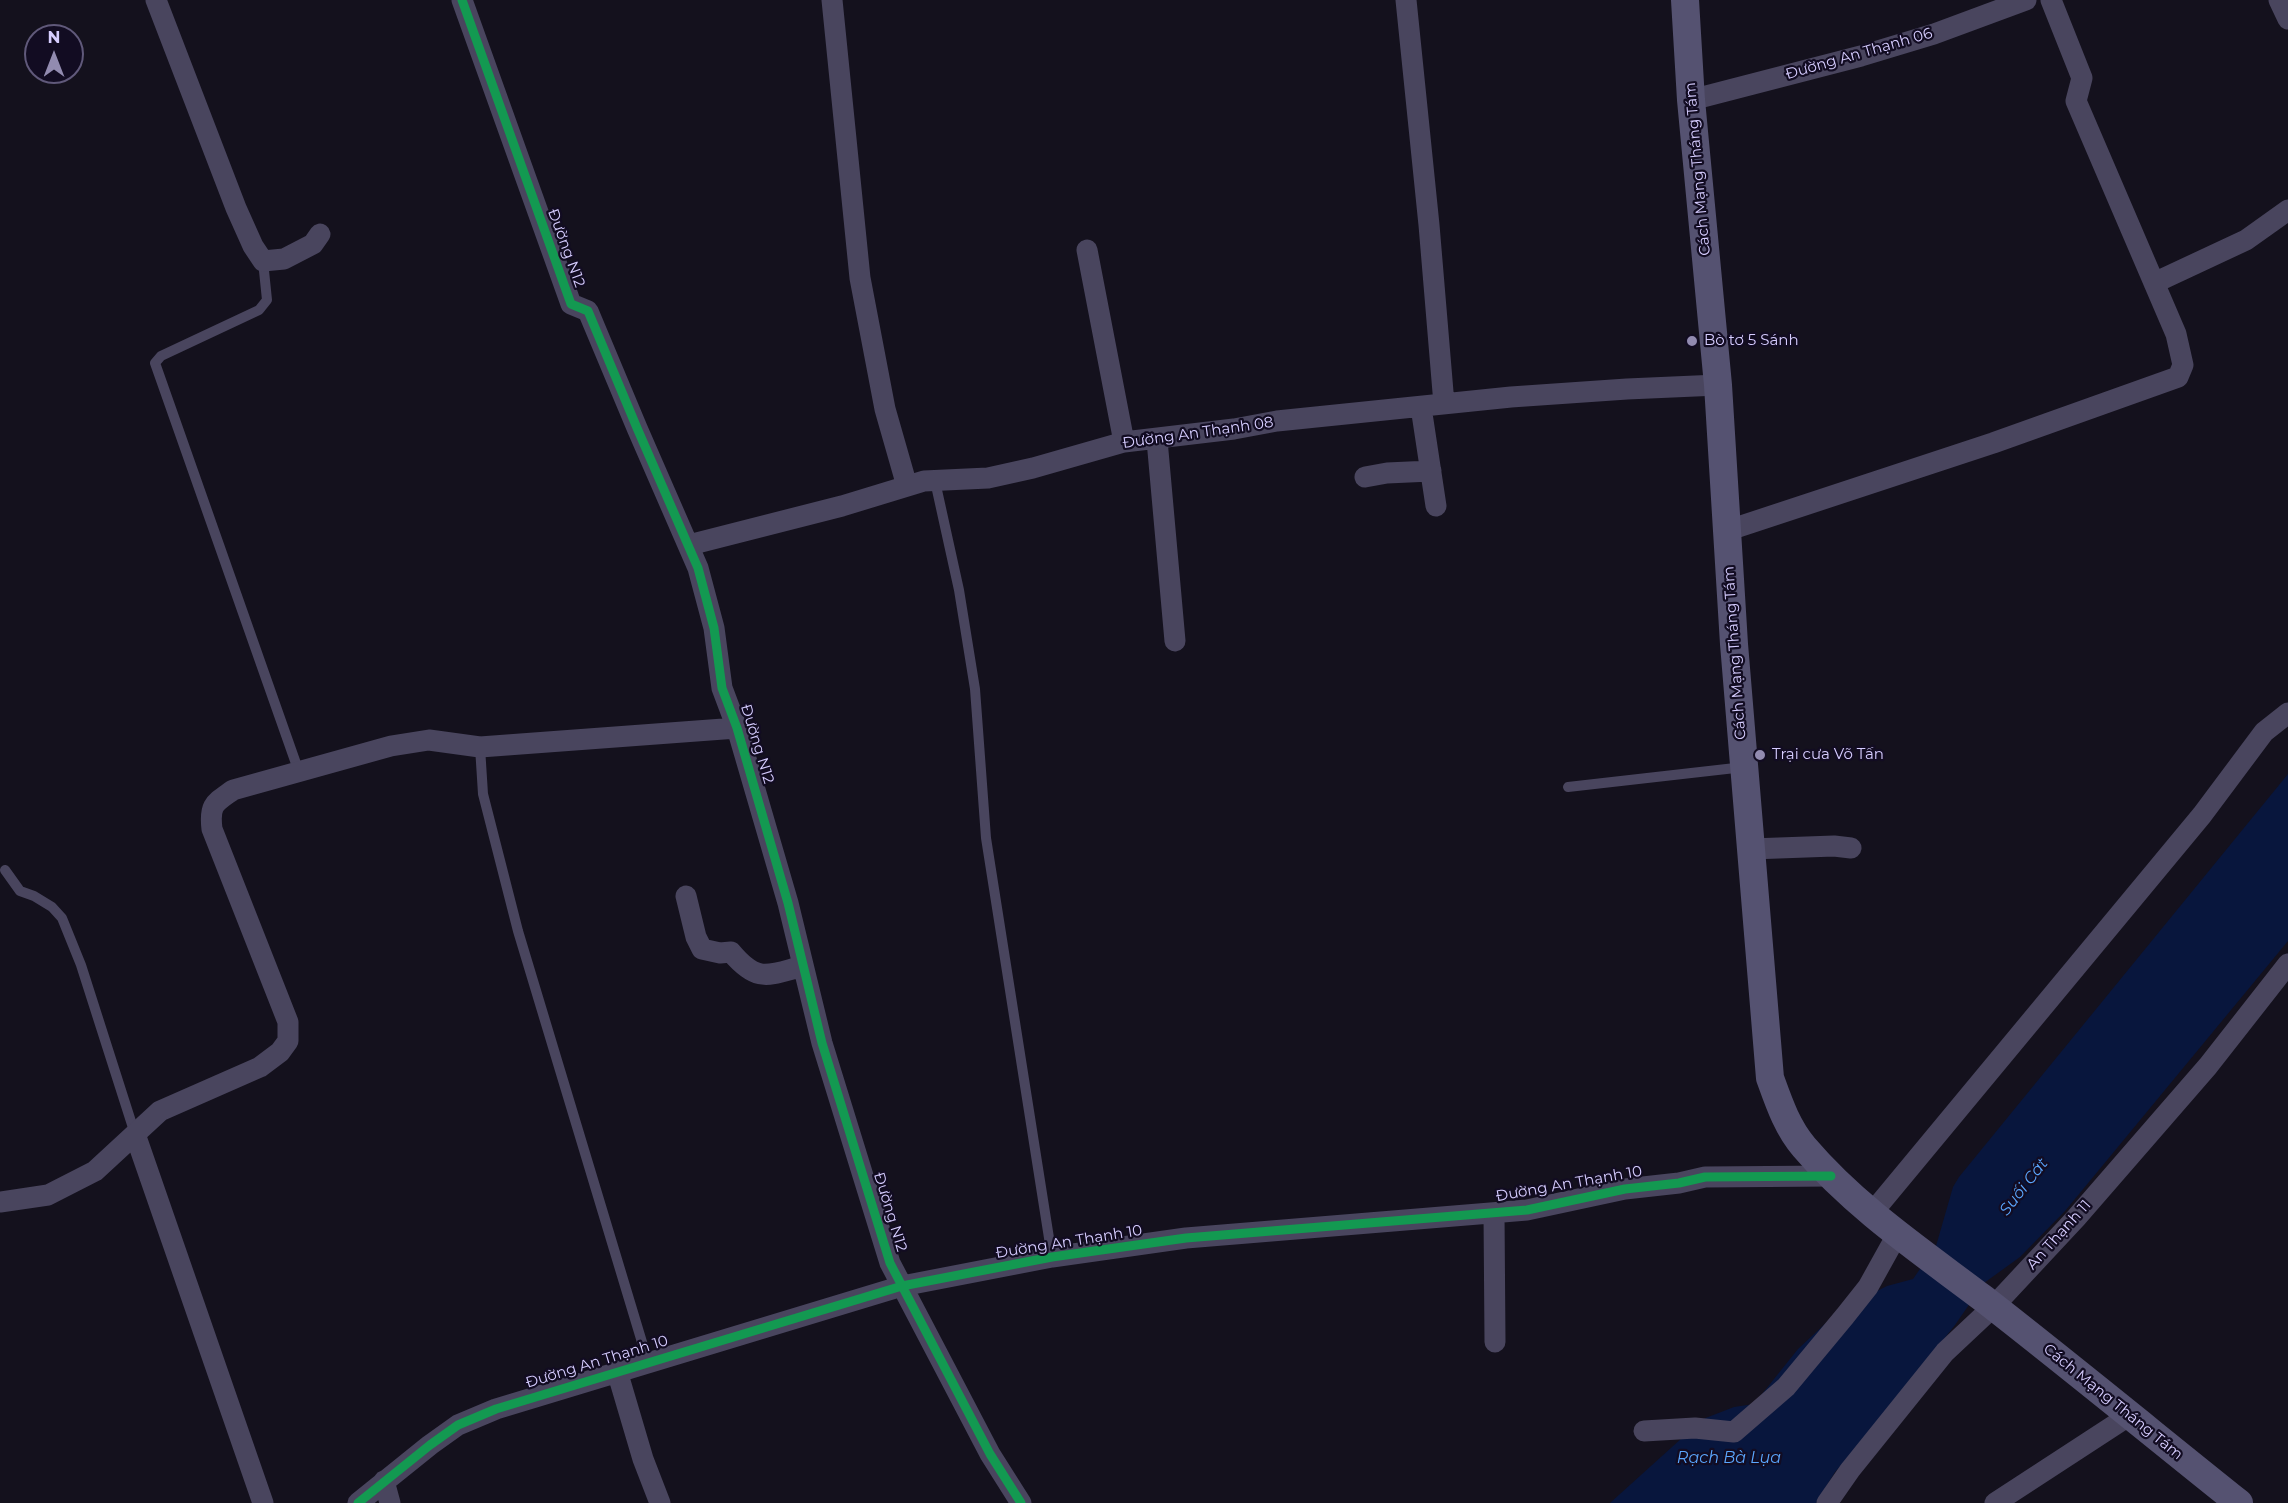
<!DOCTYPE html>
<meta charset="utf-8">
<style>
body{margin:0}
#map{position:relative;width:2288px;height:1503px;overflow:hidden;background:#14111d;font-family:Montserrat,sans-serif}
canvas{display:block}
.north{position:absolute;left:24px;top:24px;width:60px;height:60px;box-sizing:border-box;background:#120c22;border:2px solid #60597a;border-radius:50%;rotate:0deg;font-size:16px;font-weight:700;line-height:24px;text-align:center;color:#d6cdff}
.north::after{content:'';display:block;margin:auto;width:21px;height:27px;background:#928bb0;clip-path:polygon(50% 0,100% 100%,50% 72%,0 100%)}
</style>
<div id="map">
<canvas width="2288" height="1503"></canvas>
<div class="north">N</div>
</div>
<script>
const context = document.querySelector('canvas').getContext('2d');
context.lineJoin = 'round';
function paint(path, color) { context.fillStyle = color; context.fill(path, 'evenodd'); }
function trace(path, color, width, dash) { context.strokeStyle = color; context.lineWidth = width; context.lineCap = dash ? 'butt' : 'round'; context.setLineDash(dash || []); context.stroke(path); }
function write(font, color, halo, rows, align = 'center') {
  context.font = font + ' Montserrat,sans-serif'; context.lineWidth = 4.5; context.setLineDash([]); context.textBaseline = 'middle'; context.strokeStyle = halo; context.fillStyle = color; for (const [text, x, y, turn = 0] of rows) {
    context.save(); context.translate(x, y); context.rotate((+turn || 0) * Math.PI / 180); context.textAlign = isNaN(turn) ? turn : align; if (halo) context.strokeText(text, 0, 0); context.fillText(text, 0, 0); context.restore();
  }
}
paint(new Path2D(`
 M2288,774V941L2065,1211L2020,1257L1984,1283L1955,1325L1859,1446L1835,1472L1816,1503H1610L1703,1419L1734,1407L1754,1404L1798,1349L1841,1309L1887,1286L1913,1279L1936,1246L1953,1187L1959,1177Z`), '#08163d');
trace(new Path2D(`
 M263,261L267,300L259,310L161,356L155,363L299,772
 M935,481L959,590L975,689L986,838L1052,1257
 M480,747L483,794L518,931L648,1362
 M1568,787L1744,767
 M5,870L20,891L34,896L52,907L62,918L81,965L135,1134`), '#49455e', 10);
trace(new Path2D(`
 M156,0L236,208L253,246L263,261L284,259L313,244L320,234
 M462,0L571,304L588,311L637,428L698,568L714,628L722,688L737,728L788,903L822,1043L890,1263L990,1454L1021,1503
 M832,0L860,278L885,409L907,486
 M1406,0L1429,225L1444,404
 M2279,0L2288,19
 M1691,100L1861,56L1934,34L2026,0
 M1087,250L1124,442
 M2154,283L2246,240L2288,210
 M1421,407L1436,506
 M1157,440L1175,641
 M1365,477L1387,473L1431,471
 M1726,531L1993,443L2178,377L2183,365L2176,334L2076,101L2082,78L2051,0
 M689,545L842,506L924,481L988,478L1033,468L1124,442L1234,429L1277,421L1511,397L1627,389L1718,385
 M1751,849L1834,846L1851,848
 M686,896L696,937L702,949L720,953L731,952C758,984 768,975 803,966
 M135,1134L263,1503
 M0,1202L48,1195L95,1171L160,1111L260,1067L280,1052L288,1041V1022L212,829C209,804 215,803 233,790L391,746L429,740L480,747L737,728
 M1494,1213L1495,1342
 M1872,1213L2202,815L2264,732L2288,713
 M617,1371L643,1459L660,1503
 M1644,1431L1695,1428L1734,1432L1786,1387L1845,1316L1868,1287L1898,1233
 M384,1481L390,1503
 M358,1503L430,1445L458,1425L496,1409L902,1286L1052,1257L1186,1238L1527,1210L1625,1189L1679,1183L1705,1177L1831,1176
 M1827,1503L1850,1470L1945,1352L1993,1307L2076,1218L2208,1066L2288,964
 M1995,1503L2130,1415`), '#49455e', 21);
trace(new Path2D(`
 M1685,0L1691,100L1718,385L1734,644L1770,1078C1779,1103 1787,1127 1804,1147C1855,1207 1922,1252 1984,1299C2070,1366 2154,1435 2239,1503`), '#555271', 28);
trace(new Path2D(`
 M462,0L571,304L588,311L637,428L698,568L714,628L722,688L737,728L788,903L822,1043L890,1263L990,1454L1021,1503
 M358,1503L430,1445L458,1425L496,1409L902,1286L1052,1257L1186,1238L1527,1210L1625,1189L1679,1183L1705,1177L1831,1176`), '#139951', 9);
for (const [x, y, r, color] of [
 [1692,341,6,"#928bb0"],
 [1760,755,6,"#928bb0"]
]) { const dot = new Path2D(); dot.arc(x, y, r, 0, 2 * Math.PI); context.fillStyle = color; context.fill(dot); trace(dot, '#120c22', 2); }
write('15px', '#d6cdff', '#120c22', [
 ["Đường An Thạnh 06",1859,54,-16],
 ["Cách Mạng Tháng Tám",1698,169,-95],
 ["Đường N12",566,248,70],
 ["Đường An Thạnh 08",1198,433,-8],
 ["Cách Mạng Tháng Tám",1735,653,-94],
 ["Đường N12",757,744,73],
 ["Đường An Thạnh 10",1569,1184,-10],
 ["Đường N12",890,1212,73],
 ["An Thạnh 11",2059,1235,-48],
 ["Đường An Thạnh 10",1069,1242,-9],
 ["Đường An Thạnh 10",597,1362,-17],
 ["Cách Mạng Tháng Tám",2113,1402,39]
]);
write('15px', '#d6cdff', '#120c22', [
 ["Bò tơ 5 Sánh",1704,341],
 ["Trại cưa Võ Tấn",1772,755]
], 'left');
write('italic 16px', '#5ba7ff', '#120c22', [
 ["Suối Cát",2024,1187,-52],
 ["Rạch Bà Lụa",1729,1458]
]);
</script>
